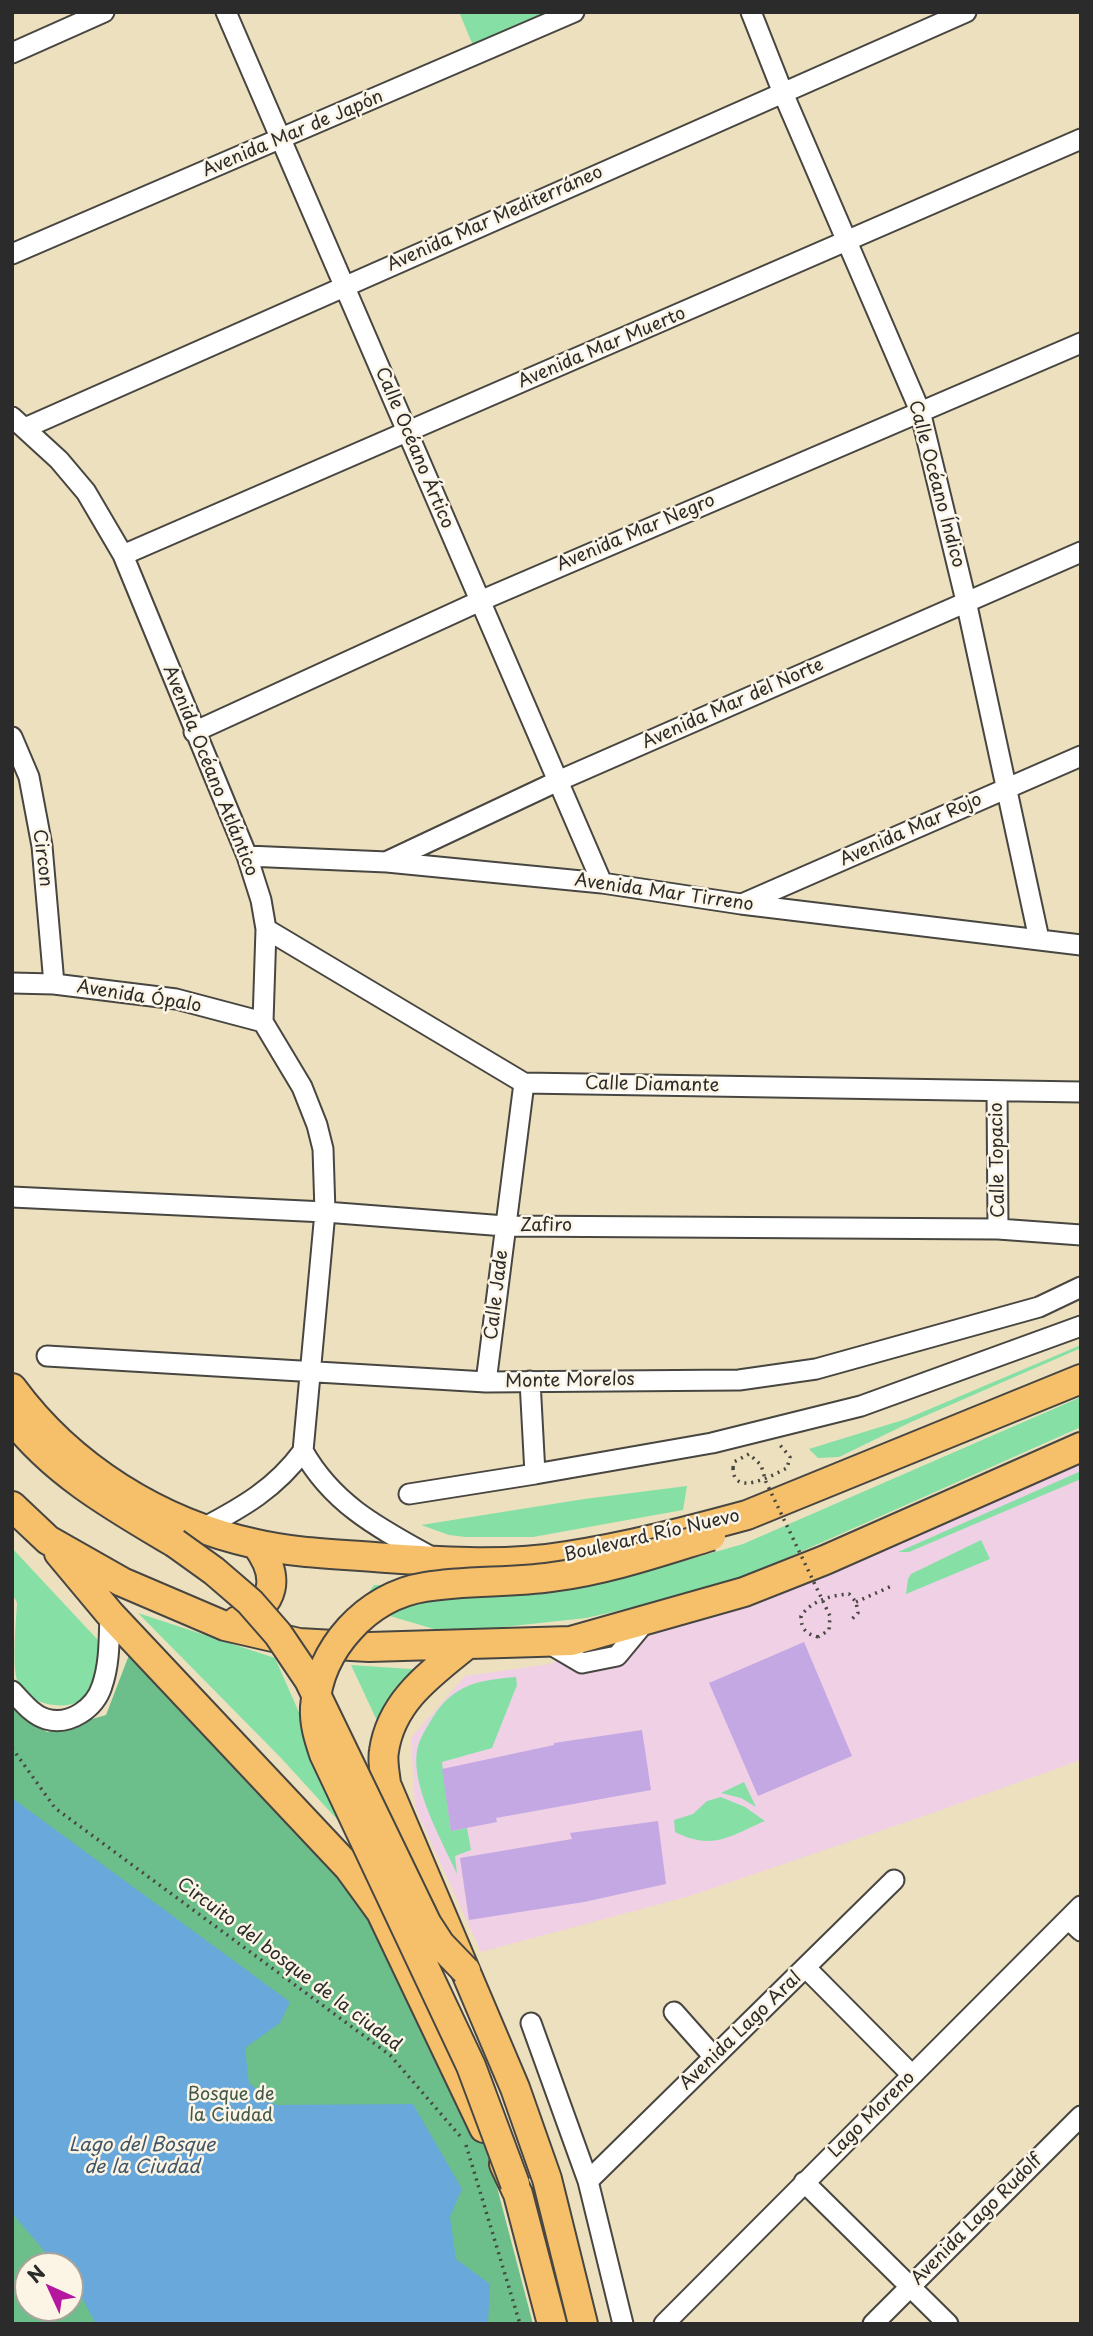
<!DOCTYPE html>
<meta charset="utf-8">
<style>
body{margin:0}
#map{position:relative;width:1093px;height:2336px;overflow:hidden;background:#ede0bf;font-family:"Playpen Sans",sans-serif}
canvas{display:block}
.frame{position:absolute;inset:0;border:14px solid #2b2b2b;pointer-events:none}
.north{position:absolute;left:14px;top:2252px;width:70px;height:70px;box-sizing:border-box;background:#fcf5e5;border:2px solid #a8a49b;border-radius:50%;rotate:315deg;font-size:19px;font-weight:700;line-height:28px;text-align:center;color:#2b2b2b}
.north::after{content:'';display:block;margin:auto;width:24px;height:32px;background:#b5179e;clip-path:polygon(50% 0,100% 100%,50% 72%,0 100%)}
</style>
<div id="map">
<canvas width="1093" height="2336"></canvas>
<div class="frame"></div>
<div class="north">N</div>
</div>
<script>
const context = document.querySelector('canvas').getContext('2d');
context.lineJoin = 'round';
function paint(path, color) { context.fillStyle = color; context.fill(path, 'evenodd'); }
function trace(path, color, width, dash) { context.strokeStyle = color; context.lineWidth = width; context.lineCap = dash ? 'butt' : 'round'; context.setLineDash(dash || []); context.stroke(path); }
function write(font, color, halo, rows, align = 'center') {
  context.font = font + ' "Playpen Sans",sans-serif'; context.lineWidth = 5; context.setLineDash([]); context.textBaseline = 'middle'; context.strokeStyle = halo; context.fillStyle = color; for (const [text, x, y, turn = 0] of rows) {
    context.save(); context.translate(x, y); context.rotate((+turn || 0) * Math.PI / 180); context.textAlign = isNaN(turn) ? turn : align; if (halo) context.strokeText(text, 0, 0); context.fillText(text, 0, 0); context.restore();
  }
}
paint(new Path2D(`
 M1081,1445V1760L921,1817L690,1896L481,1952L415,1807L411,1738L465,1676L550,1664L646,1621Z`), '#f0d0e5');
paint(new Path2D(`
 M459,12H577L477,55Z
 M1081,1345V1348L909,1423L839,1457L818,1458L809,1449L906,1419Z
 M1081,1397V1427L735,1581L644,1605L586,1618L485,1629H434L373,1611L366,1604L365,1597L374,1585H532L680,1562L743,1544Z
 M1081,1471V1479L909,1552H898Z
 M687,1486L683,1510L533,1537H465L449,1535L421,1525L584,1499Z
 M981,1540L990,1559L906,1594L908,1579L911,1574Z
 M12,1548L97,1639C101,1654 101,1674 94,1688C82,1710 49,1709 31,1697C26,1693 19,1686 17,1680C12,1663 16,1622 17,1603L12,1593Z
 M138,1613L275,1658L355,1839L281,1758Z
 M351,1665L427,1670L386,1740Z
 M516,1677L517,1685L492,1748L442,1762L451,1831L467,1828L471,1850L455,1856L457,1874C442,1841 411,1787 417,1751C419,1739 427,1727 433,1717C454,1684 479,1680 516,1677Z
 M744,1782L756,1807L741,1798L721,1793Z
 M721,1797L745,1807L765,1821C730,1836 713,1851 675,1832L674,1820L693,1814L707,1801Z`), '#86e0a6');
paint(new Path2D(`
 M129,1655L363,1900L468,2077L533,2324H12V1705L47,1732L106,1715ZM28,2266H70V2308H28Z`), '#6cbe8b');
paint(new Path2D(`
 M12,1798L290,2002L280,2023L245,2048L249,2083L275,2105L413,2104L462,2189L450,2217L456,2259L490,2284L488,2324H96L80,2294L70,2282V2266H57L12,2213Z`), '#68a8db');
paint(new Path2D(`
 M804,1642L852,1756L758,1796L709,1683Z
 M642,1730L651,1790L496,1818L497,1822L451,1831L442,1769L554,1745V1743Z
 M658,1821L666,1884L584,1902L469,1920L460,1858L572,1839L570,1833Z`), '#c4a8e4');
const minor = new Path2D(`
 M226,12L602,883
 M751,12L783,93L920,411L966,601L1039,939
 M12,53L104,12
 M12,254L574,12
 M12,417L59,460L86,492L123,555L247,856L261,900L266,929L263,1022L302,1087L317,1125L323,1149L325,1212L303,1451C276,1488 243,1507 203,1528
 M25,428L966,12
 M123,555L1081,139
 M194,732L480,601L1081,343
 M12,737L29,777L42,846L54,984
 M247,856L387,862L602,883L741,904L1081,945
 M388,861L558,781L1081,552
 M742,904L1081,756
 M266,929L524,1083L1081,1092
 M12,983L54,984L176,999L263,1022
 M997,1091L998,1229
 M12,1197L325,1212L505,1226L998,1229L1081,1235
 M47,1356L486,1382L739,1380L816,1369L1039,1307L1081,1287
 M486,1382L524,1083
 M303,1451C334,1506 381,1529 435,1559
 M535,1474L712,1443L861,1406L1081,1326
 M409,1494L535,1474L530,1381
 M548,1643L582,1663L617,1656L646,1621
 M12,1691C22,1701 32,1715 46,1719C70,1726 95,1708 102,1686C110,1663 109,1638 110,1614
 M1068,1919L1081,1931
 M806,1968L912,2075
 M674,2012L714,2057
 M531,2023L588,2181L623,2324
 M588,2181L894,1880
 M804,2182L948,2324
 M664,2324L1081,1906
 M873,2324L1081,2116`);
const highway = new Path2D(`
 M12,1388C70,1467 159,1523 256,1544C298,1554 344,1554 387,1558C446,1562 508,1566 567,1556C627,1547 688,1531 747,1515L1081,1379
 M12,1418C55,1474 116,1508 175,1543
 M12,1506L48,1540L122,1582L225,1626L299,1643L369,1647L571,1641L744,1592L825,1560L1081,1447
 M59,1553L110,1614L349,1868L381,1912L484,2128
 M237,1621C276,1605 281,1577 256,1544
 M465,1646C429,1675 391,1702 384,1751C382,1761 385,1773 386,1784L515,2088L547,2179L583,2324
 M504,2164L518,2194L552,2324`);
trace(minor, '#484641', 23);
trace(highway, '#484641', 32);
trace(new Path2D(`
 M733,1468C733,1498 773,1475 787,1468L790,1457L780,1445
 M856,1602L894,1585
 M818,1637C806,1634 801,1629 801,1616C811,1601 831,1595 849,1594L856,1602L858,1613L850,1621
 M12,1748L55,1808L390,2055L460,2136
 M466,2145L520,2324`), '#484641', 3.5, [2, 5]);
trace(minor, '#fff', 19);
trace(highway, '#f6c06b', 28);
const highwayBridge = new Path2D(`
 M175,1543L214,1571L250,1602L278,1634L309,1680L427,1924L440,1944L466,1971
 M515,2184L471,2066L324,1754C319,1739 314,1724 315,1707C319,1649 367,1596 425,1587C467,1580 510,1583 552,1577C607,1570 659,1552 711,1536`);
trace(highwayBridge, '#484641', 32, []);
trace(new Path2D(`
 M733,1468L734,1462L749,1454L761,1465L766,1482L830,1616L829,1630L818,1637`), '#484641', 3.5, [2, 5]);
trace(highwayBridge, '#f6c06b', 28);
write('18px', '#2b2b2b', '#fcf5e5', [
 ["Avenida Mar de Japón",293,134,-23],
 ["Avenida Mar Mediterráneo",495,219,-24],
 ["Avenida Mar Muerto",602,348,-23],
 ["Calle Océano Ártico",414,448,67],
 ["Calle Océano Índico",936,484,75],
 ["Avenida Mar Negro",636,533,-23],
 ["Avenida Mar del Norte",733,704,-24],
 ["Avenida Océano Atlántico",210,771,68],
 ["Avenida Mar Rojo",911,830,-24],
 ["Circon",42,858,83],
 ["Avenida Mar Tirreno",664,893,8],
 ["Avenida Ópalo",139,997,9],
 ["Calle Diamante",652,1085,1],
 ["Calle Topacio",998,1160,-91],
 ["Zafiro",546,1226],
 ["Calle Jade",497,1295,-83],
 ["Monte Morelos",570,1381,-1],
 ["Boulevard Río Nuevo",652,1536,-13],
 ["Circuito del bosque de la ciudad",289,1965,37],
 ["Avenida Lago Aral",741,2031,-44],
 ["Lago Moreno",872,2115,-45],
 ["Avenida Lago Rudolf",977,2220,-45]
]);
write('18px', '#42584a', '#fcf5e5', [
 ["Bosque de",231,2095],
 ["la Ciudad",231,2116]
]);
write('italic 19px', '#405769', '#fcf5e5', [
 ["Lago del Bosque",142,2146],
 ["de la Ciudad",142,2168]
]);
</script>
